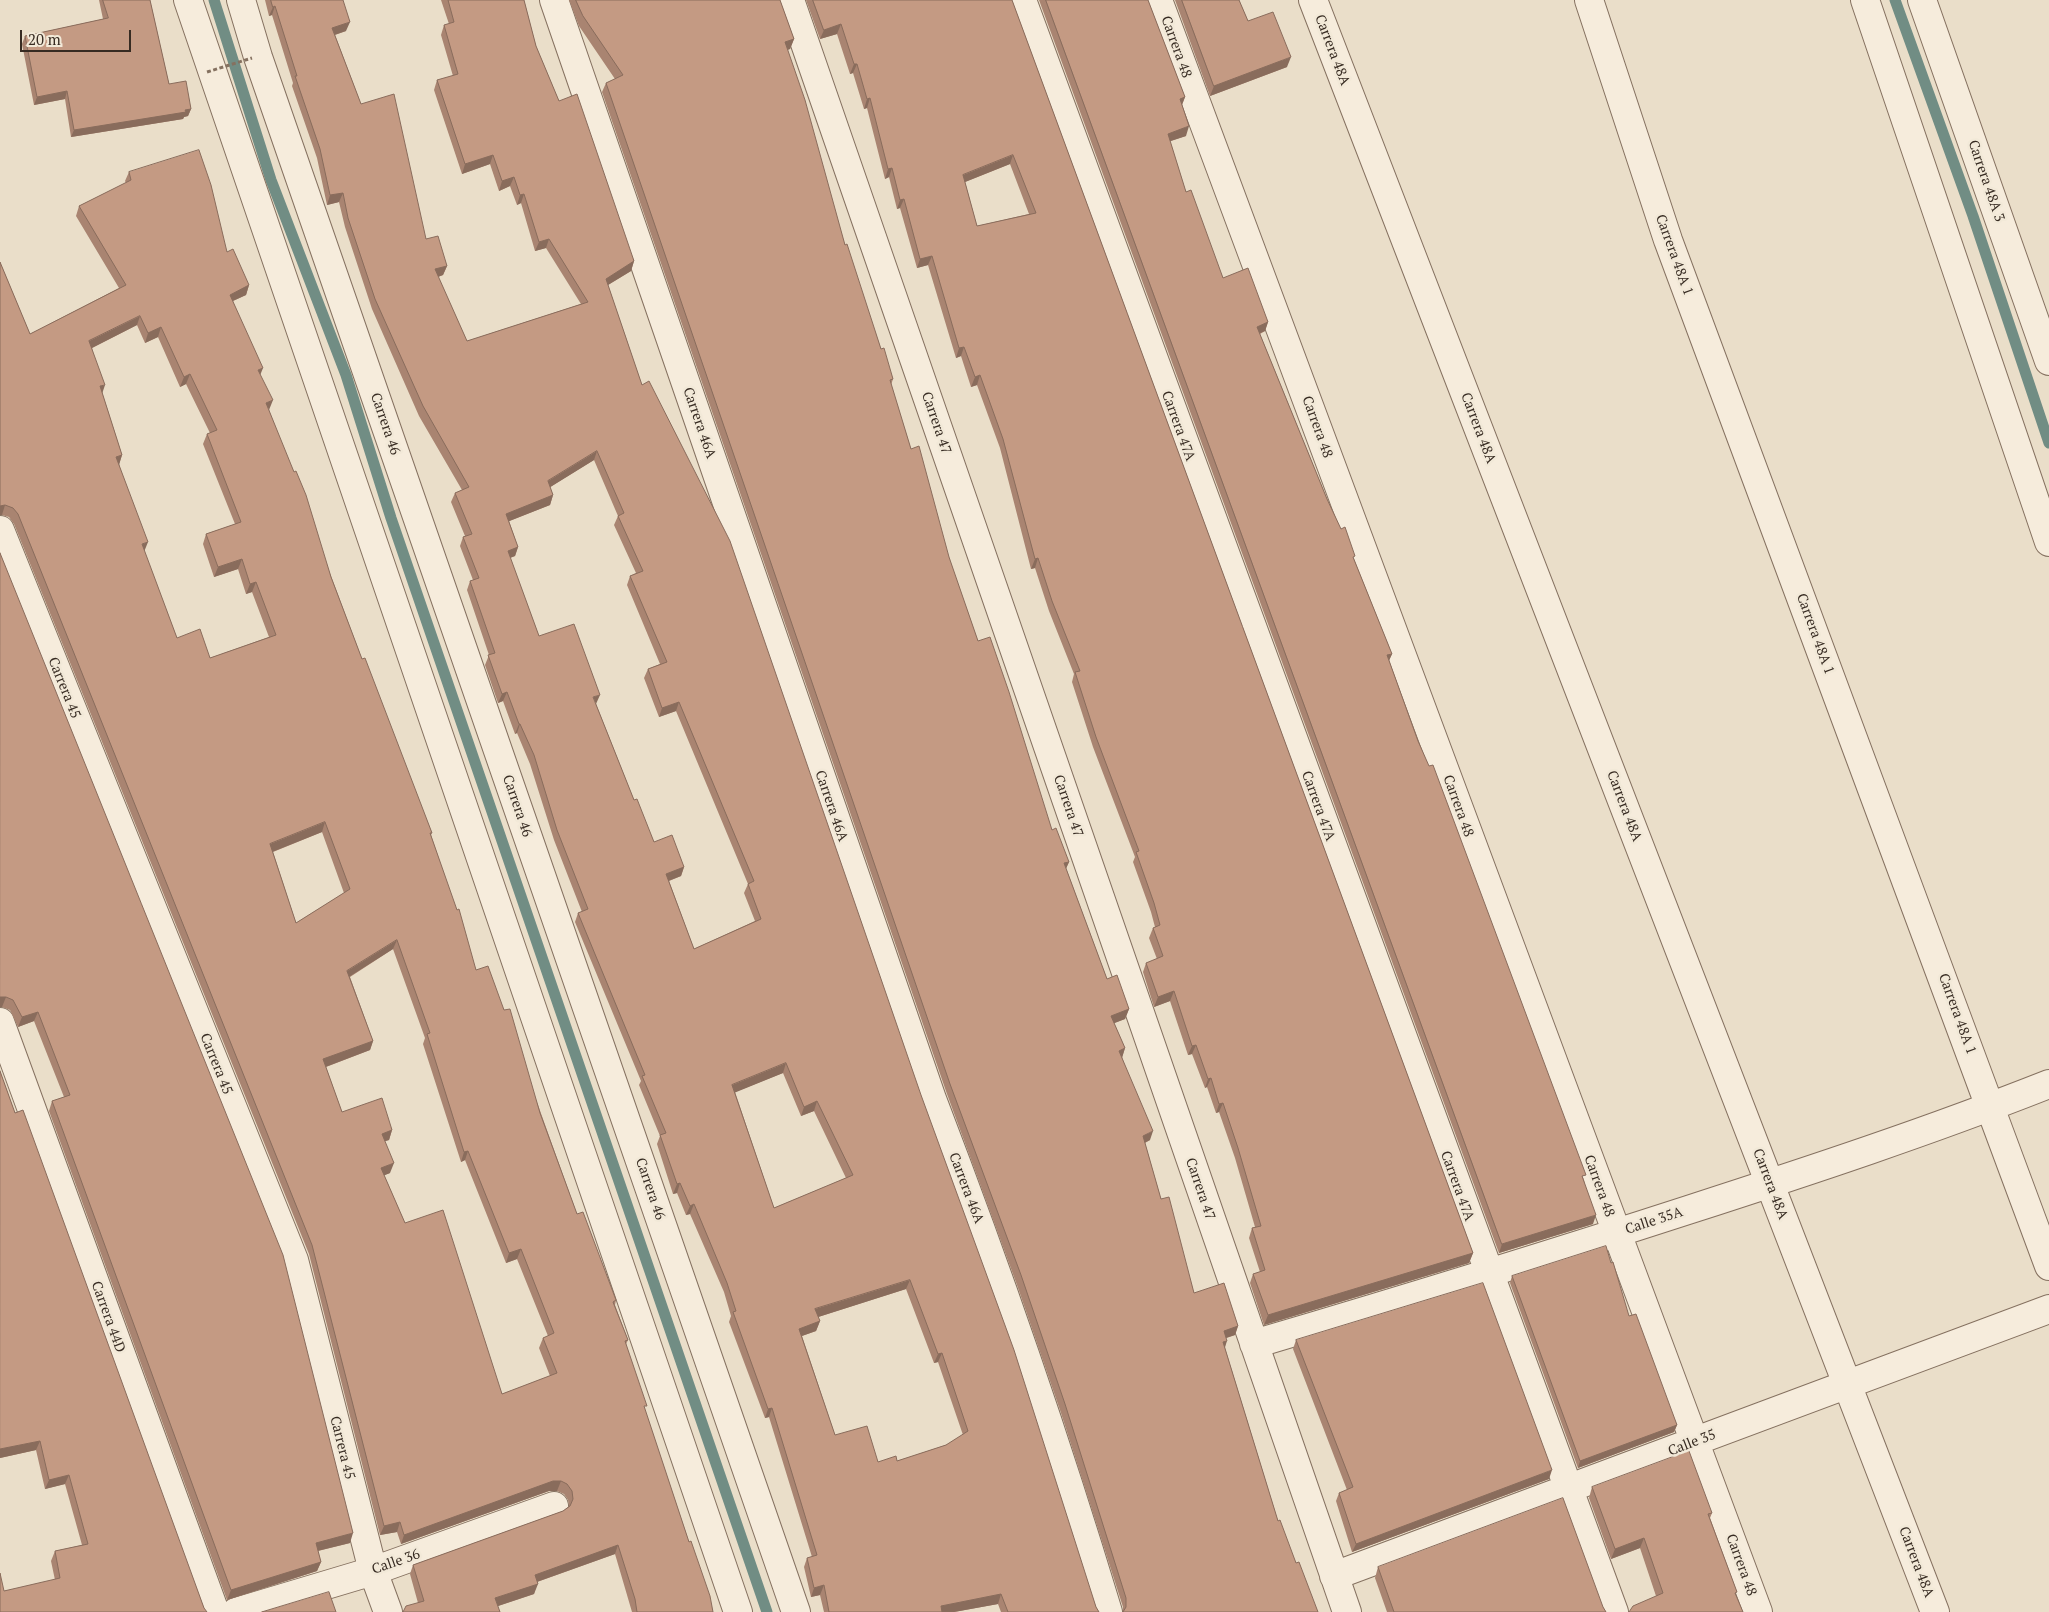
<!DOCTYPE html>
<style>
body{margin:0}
#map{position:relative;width:2049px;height:1612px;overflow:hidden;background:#eadec9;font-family:"PT Serif",serif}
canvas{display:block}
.scale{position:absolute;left:20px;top:30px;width:111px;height:22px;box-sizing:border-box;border:2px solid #372b22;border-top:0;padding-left:6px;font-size:15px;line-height:18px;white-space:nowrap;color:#372b22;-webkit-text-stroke:4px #f2e9d8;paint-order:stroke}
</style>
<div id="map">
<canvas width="2049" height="1612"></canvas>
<div class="scale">20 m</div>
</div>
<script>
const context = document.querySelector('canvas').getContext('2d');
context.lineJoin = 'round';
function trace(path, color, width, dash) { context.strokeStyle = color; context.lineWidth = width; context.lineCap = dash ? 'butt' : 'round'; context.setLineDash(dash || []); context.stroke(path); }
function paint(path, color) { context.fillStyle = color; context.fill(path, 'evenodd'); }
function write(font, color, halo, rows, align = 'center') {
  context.font = font + ' "PT Serif",serif'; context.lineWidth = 5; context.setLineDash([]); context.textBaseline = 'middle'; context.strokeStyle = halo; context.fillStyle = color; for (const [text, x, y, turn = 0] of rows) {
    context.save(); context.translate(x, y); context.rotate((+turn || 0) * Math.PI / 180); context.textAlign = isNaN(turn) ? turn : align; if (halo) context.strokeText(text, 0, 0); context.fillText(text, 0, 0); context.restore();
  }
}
trace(new Path2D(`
 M214,0L271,180L346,375L391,518L767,1612
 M1895,0L1973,216L2049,443`), '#718d84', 11);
const minor = new Path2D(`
 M188,0L738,1612
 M241,0L258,57L796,1612
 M554,0L932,1099C997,1268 1056,1439 1108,1612
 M790,0L1347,1612
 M1022,0L1614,1612
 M1158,0L1758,1612
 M1313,0L1935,1612
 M1589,0L1668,240L2049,1266
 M1865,0L2049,542
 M1922,0L2049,361
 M0,530L294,1260L373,1571L388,1612
 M0,1022L215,1612
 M1254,1344C1399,1301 1543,1257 1688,1210C1809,1171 1930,1131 2049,1084
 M1334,1576L2049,1309
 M236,1612L373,1571L554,1506`);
trace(minor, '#857160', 30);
trace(minor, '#f6ecdc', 28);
trace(new Path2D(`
 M207,72L252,58`), '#857160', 3, [4, 2.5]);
paint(new Path2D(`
 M99,0H150L169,84L191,109L188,116L184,117L183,119L71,137L65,99L34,105L22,44L25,36L103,19Z
 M265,0H343L346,31L335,35L361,104L426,239L447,266L443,275L438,277L467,341L581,304L546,248L535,251L521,203L517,205L510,186L499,191L490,164L462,174L434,90L437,80L453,76L441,35L444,25L449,24L441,0H524L536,46L559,101L634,261L631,271L608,285L642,385L1096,1607L1099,1612H1001L998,1604L954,1612H824L820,1595L811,1597L804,1567L807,1558L812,1557L769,1417L765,1418L729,1322L731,1316L724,1292L690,1214L686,1215L677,1193L673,1194L657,1144L660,1136L639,1085L641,1081L575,922L578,913L582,912L554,840L530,764L517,733L515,734L503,701L498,703L485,665L489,655L467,590L470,581L473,580L460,546L463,537L465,536L451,502L455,493L462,490L419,416L372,309L345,227L339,202L327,205L317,158L292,86L293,83L272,15L269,16ZM594,460L618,516L614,525L636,573L630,576L627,585L660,664L648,669L644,678L659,717L676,711L748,884L744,893L755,921L694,949L669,881L681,876L684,867L654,842L634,800L596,704L539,636L510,558L515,556L518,547L509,521L550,505L553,495L550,487ZM783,1073L801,1116L814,1111L846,1178L774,1208L735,1092ZM906,1289L934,1363L938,1362L963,1435L946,1445L897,1461L878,1462L835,1435L802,1336L816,1331L820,1321L818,1317Z
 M569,0H780L794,39L790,49L787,50L845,245L881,349L893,379L891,385L911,449L978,641L1052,830L1069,862L1066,868L1107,979L1129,1009L1125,1019L1114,1023L1125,1048L1122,1057L1150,1140L1145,1143L1161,1199L1194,1293L1238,1326L1235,1335L1226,1338L1225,1348L1278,1521L1296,1563L1123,1612V1607L1061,1413L1017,1285L947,1094L602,92L606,83L615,79L579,26Z
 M806,0H1012L1473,1253L1469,1263L1264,1325L1250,1283L1253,1274L1260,1272L1249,1238L1252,1228L1255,1227L1235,1158L1219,1112L1216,1113L1207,1087L1205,1088L1192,1054L1188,1055L1170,1001L1154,1007L1143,972L1146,963L1157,959L1149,938L1153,928L1155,927L1151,912L1133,862L1135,857L1093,747L1072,682L1074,674L1049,611L1035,568L1031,569L1000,448L977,385L971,387L961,356L956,358L928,265L917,268L900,208L897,209L889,177L885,179L867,108L864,109L853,73L850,74L837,34L820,39ZM1010,164L1029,214L977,226L965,182Z
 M1039,0H1148L1185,97L1182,105L1186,136L1170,141L1186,192L1223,278L1268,322L1265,331L1260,334L1327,499L1354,559L1392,654L1389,660L1418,741L1584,1180L1593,1224L1499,1253Z
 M1175,0H1239L1248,21L1287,67L1210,96Z
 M129,172L227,252L249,285L246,295L233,301L260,375L269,410L362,659L432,833L431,835L476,970L504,1010L577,1214L616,1300L615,1305L628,1340L626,1344L645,1410L689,1542L713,1612H632L615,1554L537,1582L534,1594L498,1606L418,1603L410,1574L413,1565L563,1511L569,1506L568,1500L564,1494L557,1491H549L401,1544L397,1532L380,1535L309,1254L14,524L9,517L2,515H0V262L30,334L119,288L76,216L79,206L126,183L125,181ZM137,325L145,343L158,337L180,387L186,384L210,433L207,434L203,444L235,524L206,534L203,544L214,577L238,569L246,594L252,592L269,637L210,658L177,638L144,551L119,464L122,455L102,392L92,348ZM322,832L344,893L296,923L273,852ZM393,949L425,1038L423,1044L461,1162L465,1160L506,1263L517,1259L548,1336L543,1338L539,1348L550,1376L502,1394L405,1223L384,1175L390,1173L385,1141L389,1140L392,1130L342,1112L326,1067L370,1050L373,1041L350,977Z
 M0,553L350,1543L318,1551L321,1562L317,1571L227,1600L49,1111L52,1101L64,1097L34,1021L18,1027L10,1010L2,1007H0Z
 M0,1071L15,1113L204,1608L4,1591L55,1580L51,1561L55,1551L82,1545L65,1484L45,1489L36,1450L0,1458Z
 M1512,1276L1629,1316L1677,1425L1674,1432L1578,1468L1510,1283Z
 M1296,1340L1549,1479L1352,1552L1336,1501L1339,1493L1347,1490L1293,1349Z
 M1592,1487L1712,1513L1710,1518L1737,1592L1656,1596L1640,1548L1611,1559L1589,1498Z
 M1378,1567L1603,1607L1606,1612H1387L1375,1578Z`), '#a98471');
paint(new Path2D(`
 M275,6L272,15L269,16L273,7Z
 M350,22L346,31L328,37L332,28Z
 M841,24L837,34L820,39L824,30Z
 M794,39L790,49L781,52L785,42Z
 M1291,57L1287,67L1210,96L1214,86Z
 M854,64H857L853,73L850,74Z
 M67,91L65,99L34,105L37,97Z
 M1185,97L1181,107L1180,99Z
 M870,98L867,108L864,109L867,99Z
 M191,109L188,116L184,117L183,119L71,137L74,130Z
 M1189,126L1186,136L1165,143L1168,134Z
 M493,155L490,164L462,174L465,164Z
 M1013,155L1010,164L960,184L963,175Z
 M892,168L889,177L885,179L888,169Z
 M514,177L510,186L499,191L502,181Z
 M343,193L339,202L327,205L330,195Z
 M524,194L521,203L517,205L520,195Z
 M904,199L900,208L897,209L900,200Z
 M549,239L546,248L535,251L539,242Z
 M932,256L928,265L917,268L920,259Z
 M634,261L631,271L603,288L606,279Z
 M447,266L443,275L432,279L435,269Z
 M249,285L246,295L226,304L230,295Z
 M140,316L137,325L86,351L89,341Z
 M1268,322L1265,331L1253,336L1257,327Z
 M161,327L158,337L145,343L148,333Z
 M964,347L961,356L956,358L959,348Z
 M263,368L259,378L258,370Z
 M190,374L186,384L180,387L184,377Z
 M980,375L977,385L971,387L975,377Z
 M105,385L102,394L100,386Z
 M273,400L269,410L266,403Z
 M597,451L594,460L544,491L548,481Z
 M122,455L119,465L116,457Z
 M553,495L550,505L502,524L506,514Z
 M5,505L2,515H0V506Z
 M148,542L144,552L142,544Z
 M518,547L515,556L504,560L508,551Z
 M1038,558L1035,568L1031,569L1035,559Z
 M242,559L238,569L214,577L218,567Z
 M256,582L252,592L246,594L250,584Z
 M1392,654L1388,663L1387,655Z
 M507,692L503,701L498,703L502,694Z
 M600,695L596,704L593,697Z
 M679,702L676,711L659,717L662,708Z
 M519,724H520L517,733L515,734Z
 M325,822L322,832L267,854L270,844Z
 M1069,862L1065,871L1064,863Z
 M684,867L681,876L663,883L666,874Z
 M397,940L393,949L344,980L347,971Z
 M1174,991L1170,1001L1154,1007L1158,997Z
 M0,997H6L2,1007H0Z
 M1129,1009L1125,1019L1107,1026L1111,1016Z
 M38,1012L34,1021L18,1027L22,1017Z
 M373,1041L370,1050L320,1069L323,1059Z
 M1196,1045L1192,1054L1188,1055L1192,1046Z
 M1125,1048L1122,1058L1119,1051Z
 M786,1063L783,1073L729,1095L732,1085Z
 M1211,1078L1207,1087L1205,1088L1208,1079Z
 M817,1101L814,1111L801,1116L804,1107Z
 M1223,1103L1219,1112L1216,1113L1219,1104Z
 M392,1130L389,1140L379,1143L382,1134Z
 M1153,1131L1150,1140L1140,1145L1143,1136Z
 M468,1151L465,1160L461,1162L464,1152Z
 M394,1163L390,1173L378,1178L381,1168Z
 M680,1183L677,1193L673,1194L677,1184Z
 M694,1204L690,1214L686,1215L690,1206Z
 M1596,1215L1593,1224L1499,1253L1502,1244Z
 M521,1249L517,1259L506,1263L509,1253Z
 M1473,1253L1469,1263L1264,1325L1268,1315Z
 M910,1280L906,1289L812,1319L815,1309Z
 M820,1321L816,1331L796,1338L799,1329Z
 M1238,1326L1235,1335L1220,1340L1224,1331Z
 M1227,1341L1224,1350L1223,1342Z
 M942,1353L938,1362L934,1363L938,1354Z
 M772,1408L769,1417L765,1418L768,1409Z
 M1677,1425L1674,1432L1578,1468L1580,1461Z
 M40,1441L36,1450L0,1458V1449Z
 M1552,1470L1549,1479L1352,1552L1356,1544Z
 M69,1475L65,1484L45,1489L49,1480Z
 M553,1481H561L557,1491H549L401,1544L404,1535Z
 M400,1522L397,1532L380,1535L384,1526Z
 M353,1533L350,1543L313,1552L316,1543Z
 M1644,1538L1640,1548L1611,1559L1615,1549Z
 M618,1545L615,1554L531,1584L535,1575Z
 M321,1562L317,1571L227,1600L231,1590Z
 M538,1584L534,1594L492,1608L495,1598Z
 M824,1585L820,1595L811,1597L814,1588Z
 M1001,1594L998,1604L954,1612H939L941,1606Z`), '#896c5c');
const building = new Path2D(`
 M103,0H150L169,84L186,81L191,109L185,110L186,112L74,130L67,91L37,97L25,36L108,18Z
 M271,0H343L350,22L332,28L361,104L394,94L426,239L438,236L447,266L435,269L467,341L588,302L549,239L539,242L524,194L520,195L514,177L502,181L493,155L465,164L437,80L458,74L444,25L454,22L448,0H524L536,46L559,101L577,94L634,261L606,279L642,385L649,381L730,541L921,1095L1014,1350L1096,1607L1099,1612H1008L1001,1594L941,1606L942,1612H829L824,1585L814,1588L807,1558L817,1555L772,1408L768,1409L733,1312L736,1311L727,1283L694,1204L690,1206L680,1183L677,1184L660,1135L666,1133L642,1076L645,1075L578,913L588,909L557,830L534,755L520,724H519L507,692L502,694L488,655L495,653L470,581L479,578L463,537L472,534L455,493L469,487L423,406L375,299L348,218L343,193L330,195L320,149L295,76H297L275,6L273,7ZM597,451L624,513L618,516L643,571L630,576L667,662L648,669L662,708L679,702L754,881L748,884L761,919L694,949L666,874L684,867L672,835L654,842L637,799L634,800L593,697L600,695L574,624L539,636L508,551L518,547L506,514L553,495L548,481ZM786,1063L804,1107L817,1101L853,1175L774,1208L732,1085ZM910,1280L938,1354L942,1353L968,1431L946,1445L897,1461L896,1456L878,1462L867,1426L835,1435L799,1329L820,1321L815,1309Z
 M576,0H780L794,39L785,42L805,100L845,245L847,244L881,349L884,348L893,379L890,380L911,449L919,446L949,557L978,641L990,637L1009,692L1052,830L1056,828L1069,862L1064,863L1107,979L1117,975L1129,1009L1111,1016L1125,1048L1119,1051L1153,1131L1143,1136L1161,1199L1169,1197L1194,1293L1224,1283L1238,1326L1224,1331L1227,1341L1223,1342L1278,1521L1280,1520L1296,1563L1299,1562L1318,1612H1123L1126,1607V1598L1065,1404L1021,1275L950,1084L606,83L623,75L583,16Z
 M813,0H1012L1473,1253L1268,1315L1253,1274L1265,1270L1252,1228L1261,1226L1238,1148L1223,1103L1219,1104L1211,1078L1208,1079L1196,1045L1192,1046L1174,991L1158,997L1146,963L1163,956L1153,928L1160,925L1154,903L1136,852L1139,851L1096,737L1075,672L1080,671L1052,601L1038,558L1035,559L1003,439L980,375L975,377L964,347L959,348L932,256L920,259L904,199L900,200L892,168L888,169L870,98L867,99L857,64H854L841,24L824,30ZM1013,155L1036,213L977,226L963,175Z
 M1046,0H1148L1185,97L1180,99L1189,126L1168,134L1186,192L1191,190L1223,278L1248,268L1268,322L1257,327L1327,499L1341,529L1345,527L1355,556L1353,557L1392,654L1387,655L1418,741L1429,766L1433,765L1586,1175L1582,1176L1596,1215L1502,1244Z
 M1182,0H1239L1248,21L1273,12L1291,57L1214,86Z
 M199,150L211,185L227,252L233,249L249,285L230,295L263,368L258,370L273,400L266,403L294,472L296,471L306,495L331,577L362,659L365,658L432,833H430L457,910L459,909L476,970L488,966L504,1010L510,1009L540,1113L577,1214L583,1212L616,1300L613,1302L628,1340L625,1341L647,1406H644L689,1542L691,1541L710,1596L713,1612H637L635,1599L618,1545L535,1575L538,1584L495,1598L500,1612H403L406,1606L424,1601L413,1565L563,1511L570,1506L573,1499L572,1491L567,1484L561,1481H553L404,1535L400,1522L384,1526L312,1245L18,514L13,508L5,505L0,506V262L30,334L126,285L79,206L131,180L129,172ZM140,316L148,333L161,327L184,377L190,374L217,430L207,434L241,522L206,534L218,567L242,559L250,584L256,582L276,635L210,658L200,629L177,638L142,544L148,542L116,457L122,455L100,386L105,385L89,341ZM325,822L350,889L296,923L270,844ZM397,940L430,1033L427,1034L464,1152L468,1151L509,1253L521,1249L554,1333L543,1338L557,1373L502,1394L443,1210L405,1223L381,1168L394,1163L382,1134L392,1130L382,1098L342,1112L323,1059L373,1041L347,971Z
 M0,553L283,1255L353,1533L316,1543L321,1562L231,1590L52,1101L70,1095L38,1012L22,1017L13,1000L6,997H0Z
 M0,1071L15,1113L23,1110L204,1608L207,1612H0V1573L4,1591L60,1578L55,1551L88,1544L69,1475L49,1480L40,1441L0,1449Z
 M1606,1246L1611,1263L1613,1262L1629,1316L1636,1314L1677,1425L1580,1461L1512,1276Z
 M1483,1283L1552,1470L1356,1544L1339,1493L1353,1487L1296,1340Z
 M1689,1451L1712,1513L1708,1514L1737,1592L1735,1593L1743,1612H1629L1633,1606L1663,1593L1644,1538L1615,1549L1592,1487Z
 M1563,1498L1603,1607L1606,1612H1394L1378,1567Z
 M329,1592L336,1612H262Z`);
paint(building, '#c49a83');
trace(building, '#896c5c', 1);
write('14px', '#372b22', '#f2e9d8', [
 ["Carrera 48",1176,47,70],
 ["Carrera 48A",1332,50,69],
 ["Carrera 48A 3",1986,181,71],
 ["Carrera 48A 1",1674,255,70],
 ["Carrera 46A",699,423,71],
 ["Carrera 47",936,423,71],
 ["Carrera 46",385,424,71],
 ["Carrera 47A",1178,426,70],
 ["Carrera 48",1317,427,70],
 ["Carrera 48A",1478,428,69],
 ["Carrera 48A 1",1815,634,70],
 ["Carrera 45",64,688,68],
 ["Carrera 46",517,806,71],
 ["Carrera 46A",831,806,71],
 ["Carrera 47",1068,806,71],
 ["Carrera 47A",1318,806,70],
 ["Carrera 48",1458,806,70],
 ["Carrera 48A",1624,806,69],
 ["Carrera 48A 1",1957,1014,70],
 ["Carrera 45",216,1064,68],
 ["Carrera 48A",1770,1184,69],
 ["Carrera 47A",1457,1186,70],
 ["Carrera 48",1599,1186,70],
 ["Carrera 46A",966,1188,69],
 ["Carrera 46",650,1189,71],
 ["Carrera 47",1200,1189,71],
 ["Calle 35A",1654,1221,-18],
 ["Carrera 44D",108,1317,70],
 ["Calle 35",1692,1443,-21],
 ["Carrera 45",342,1448,76],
 ["Calle 36",396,1562,-19],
 ["Carrera 48A",1916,1562,69],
 ["Carrera 48",1741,1565,70]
]);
</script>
